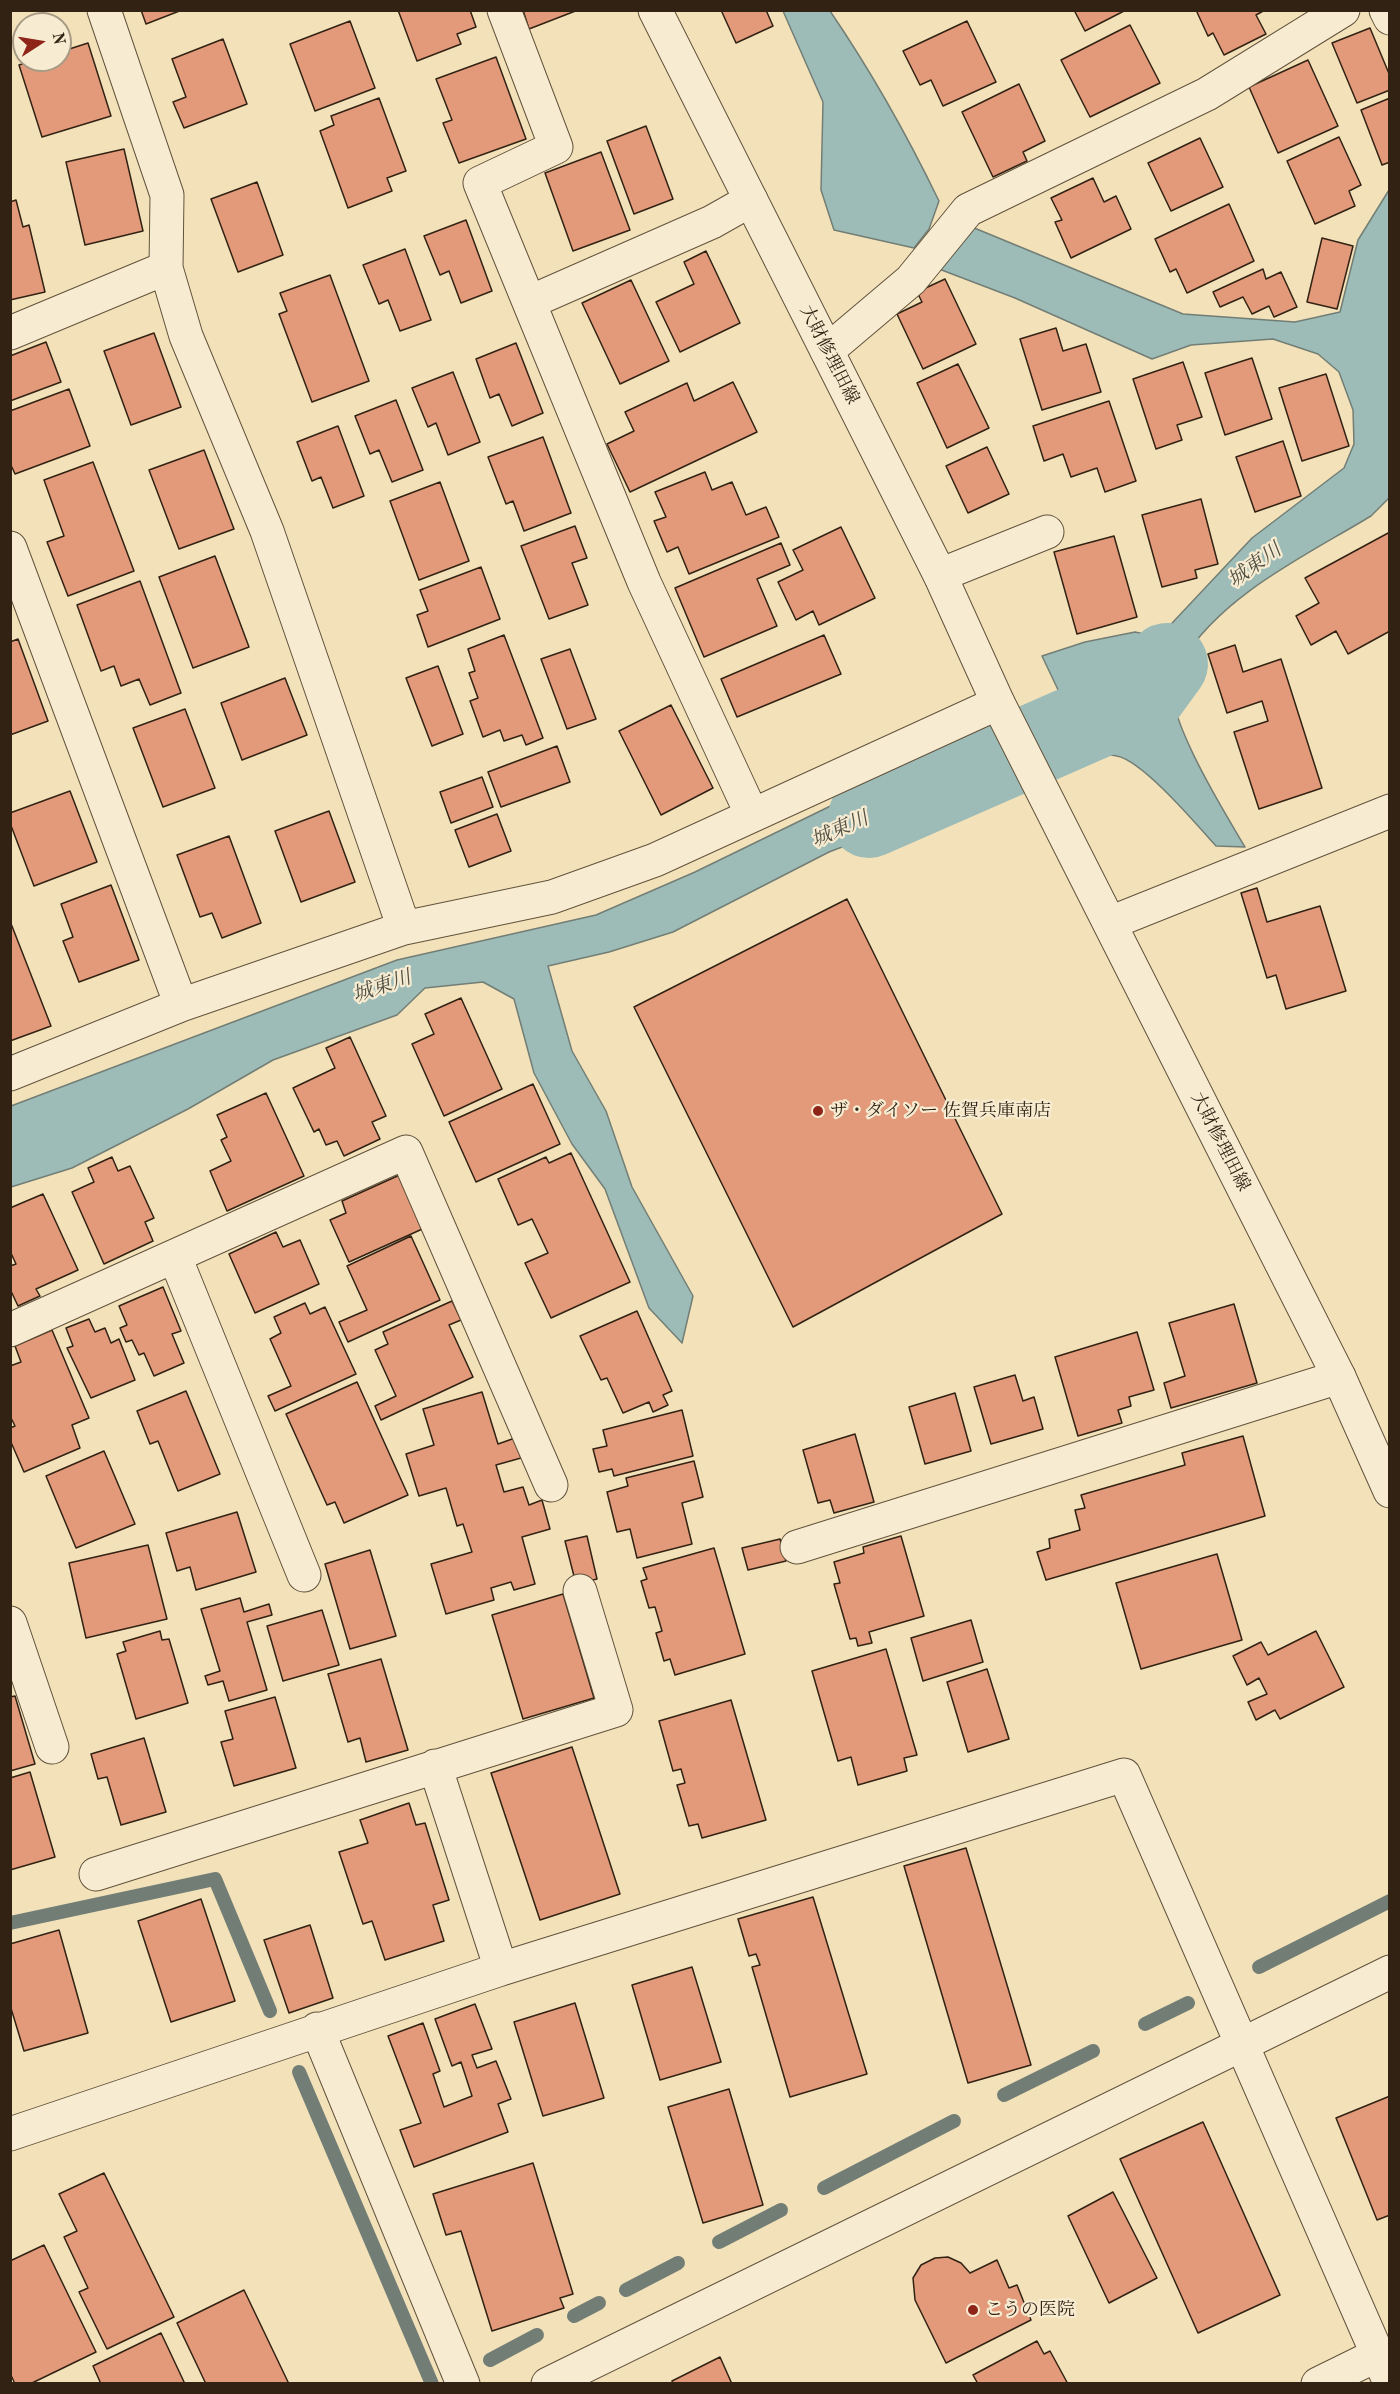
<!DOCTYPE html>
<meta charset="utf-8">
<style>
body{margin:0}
#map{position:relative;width:1400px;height:2394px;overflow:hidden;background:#f3e2b9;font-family:"Old Standard TT",serif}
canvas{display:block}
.frame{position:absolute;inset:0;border:12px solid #312213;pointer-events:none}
.north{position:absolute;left:12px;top:12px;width:60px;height:60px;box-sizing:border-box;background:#f7ecd2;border:2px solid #a89b86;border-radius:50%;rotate:78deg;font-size:16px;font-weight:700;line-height:24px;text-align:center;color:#312213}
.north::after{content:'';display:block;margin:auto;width:21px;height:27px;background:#8f2418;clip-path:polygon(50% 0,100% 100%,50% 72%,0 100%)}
</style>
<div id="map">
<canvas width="1400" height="2394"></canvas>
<div class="frame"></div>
<div class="north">N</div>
</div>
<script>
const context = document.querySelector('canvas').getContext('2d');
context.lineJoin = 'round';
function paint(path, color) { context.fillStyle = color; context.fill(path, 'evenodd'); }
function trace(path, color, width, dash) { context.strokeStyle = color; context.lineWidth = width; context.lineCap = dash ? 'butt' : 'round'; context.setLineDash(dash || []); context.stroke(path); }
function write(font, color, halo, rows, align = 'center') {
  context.font = font + ' "Old Standard TT","Noto Serif JP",serif'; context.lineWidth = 4.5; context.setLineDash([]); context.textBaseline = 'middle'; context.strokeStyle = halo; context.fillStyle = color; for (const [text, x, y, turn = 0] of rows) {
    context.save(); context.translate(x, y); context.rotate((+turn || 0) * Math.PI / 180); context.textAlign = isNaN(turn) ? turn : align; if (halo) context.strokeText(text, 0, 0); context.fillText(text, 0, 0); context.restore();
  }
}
const water = new Path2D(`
 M783,11H830C871,71 907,135 939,201L929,229L914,248L834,230L821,190L823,102Z
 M1389,190V498L1371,516C1305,556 1223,594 1181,662C1179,666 1173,672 1172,677C1163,714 1225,813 1245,847L1216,846C1197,825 1143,761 1117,756C1109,754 1098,755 1089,755L1042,656L1085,642L1135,632L1159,637L1252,538L1344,468L1354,444L1353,410L1339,372L1318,354L1273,339L1191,345L1152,359L1015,298L939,269L967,225L1183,314L1295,322L1340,312L1358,240Z
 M968,756L987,799L928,814L829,852L673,932L609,952L548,966L572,1051L606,1111L632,1187L693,1296L682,1343L649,1308L605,1189L572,1144L534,1073L514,999L483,982L425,988L397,1015L273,1060L188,1109L72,1168L11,1187V1106L397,960L596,915L695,872L849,797L934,762Z`);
paint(water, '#9dbcb7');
trace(water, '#727e75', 1.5);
trace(new Path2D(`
 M10,1923L215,1879L270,2011
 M1259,1967L1390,1901
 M1145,2024L1188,2003
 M299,2072L432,2384
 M1004,2095L1093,2051
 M824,2188L954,2121
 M719,2242L781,2210
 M626,2290L678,2263
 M574,2316L599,2303
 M490,2360L537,2335`), '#727e75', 14);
trace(new Path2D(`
 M869,817L1143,697L1167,664`), '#9dbcb7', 82);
const building = new Path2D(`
 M141,10H182L146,24Z
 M398,10H470L476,27L457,34L461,44L417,61Z
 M523,10H578L529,29Z
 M721,10H766L773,26L736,43Z
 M1074,10H1126L1085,31Z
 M1196,10H1265L1256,15L1266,34L1224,55L1213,33L1208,36Z
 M350,21L375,88L315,111L290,44Z
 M967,21L996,82L943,106L931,80L920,85L903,51Z
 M1130,25L1160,83L1090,117L1061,60Z
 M1370,28L1390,76V90L1357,103L1332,43Z
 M223,39L247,104L184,128L173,102L186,97L172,59Z
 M88,43L111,116L42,137L19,65L34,60H60V52Z
 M496,57L526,139L459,163L443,123L452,120L436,79Z
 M1308,60L1338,126L1278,153L1249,87Z
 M1019,84L1045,141L1023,152L1027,161L993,177L962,112Z
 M379,98L406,171L387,178L392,191L348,208L320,131L334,125L331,116Z
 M1390,98V162L1382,165L1361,110Z
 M646,126L673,199L634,214L607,141Z
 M1339,137L1361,185L1349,191L1355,206L1315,224L1287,161Z
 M1200,138L1223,187L1171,211L1148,163Z
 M124,149L143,231L85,245L66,162Z
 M601,152L630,230L573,251L545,173Z
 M1093,178L1104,202L1116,196L1131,229L1071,258L1055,222L1062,220L1051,198Z
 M257,182L283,255L238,272L211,199Z
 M16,200L23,227L29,225L45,292L10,300V202Z
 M1229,204L1254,261L1187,293L1176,269L1170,272L1155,239Z
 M466,220L492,291L461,303L449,271L440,275L424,236Z
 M1322,238L1353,246L1337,309L1307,302Z
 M405,249L431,320L400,331L388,300L379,304L363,265Z
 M706,251L740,323L680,352L656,302L694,284L684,262Z
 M1263,269L1266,279L1281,272L1297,307L1274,317L1269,306L1252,314L1243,297L1220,307L1213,292Z
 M330,275L369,381L312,402L279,314L287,311L280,293Z
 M945,279L976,344L923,369L897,314L922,302L917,292Z
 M631,280L669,361L620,384L582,303Z
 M1056,328L1063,351L1086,344L1101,392L1042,410L1020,339Z
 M154,333L181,407L131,425L104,351Z
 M46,342L61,382L10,401V356Z
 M516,343L543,413L512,426L499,394L490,398L476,359Z
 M1252,358L1272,419L1225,435L1205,373Z
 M1183,362L1202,417L1177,425L1182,440L1156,449L1133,379Z
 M958,364L989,428L947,448L917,383Z
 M453,372L480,442L448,455L436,423L428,427L412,388Z
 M1326,374L1349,446L1302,461L1279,388Z
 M733,382L757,432L630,492L607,444L634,431L625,412L687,383L694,401Z
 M69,389L90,446L15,474L10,463V411Z
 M396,400L423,470L392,482L379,450L370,454L355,416Z
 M1109,401L1136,481L1105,492L1097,468L1071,477L1063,454L1044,461L1033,426Z
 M338,426L364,496L333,508L321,477L312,481L297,442Z
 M543,437L571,513L524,531L513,501L506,504L488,457Z
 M1283,441L1301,496L1255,512L1236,457Z
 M987,447L1009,494L968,513L946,466Z
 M204,450L234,529L179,549L149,470Z
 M93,462L134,571L68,596L47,542L64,536L44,480Z
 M705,472L712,490L732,482L746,515L766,507L779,537L689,574L678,547L667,552L654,521L666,517L655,492Z
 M440,482L469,561L419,580L390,501Z
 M1201,499L1218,564L1195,570L1197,578L1162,587L1142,515Z
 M575,526L587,558L572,563L588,605L549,619L521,546Z
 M841,527L875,598L819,625L813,611L796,620L778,582L803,570L793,550Z
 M1390,532V631L1348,654L1336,631L1311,645L1296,616L1319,603L1305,578Z
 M1114,536L1137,617L1077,634L1054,552Z
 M781,543L790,565L757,579L777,626L704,657L675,588Z
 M215,556L249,647L193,668L159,577Z
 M481,567L500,619L428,647L417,615L428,611L420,590Z
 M140,581L181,693L150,705L139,679L121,686L114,666L101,671L77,605Z
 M504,635L543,738L526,745L522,735L504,741L500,730L483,737L470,701L478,698L469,673L475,671L468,649Z
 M824,635L841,674L737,717L721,679Z
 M18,639L48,721L10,735V642Z
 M1235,645L1243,672L1281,659L1322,788L1259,809L1234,732L1268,721L1262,701L1227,713L1208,654Z
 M570,649L596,719L567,729L541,659Z
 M438,666L463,734L432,746L406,678Z
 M285,678L307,735L242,760L221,703Z
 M671,705L713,788L661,815L619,731Z
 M185,709L215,788L163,807L133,728Z
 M557,746L570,782L501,807L488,772Z
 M482,777L493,807L451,823L440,792Z
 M70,791L97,862L34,886L10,823V813Z
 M329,811L355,882L301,902L275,831Z
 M497,814L511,851L469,867L455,830Z
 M229,836L261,923L222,938L212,913L200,917L177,855Z
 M111,885L139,960L79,982L63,941L73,937L61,904Z
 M1257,888L1267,922L1320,906L1346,991L1286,1009L1276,975L1267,978L1241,893Z
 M847,899L1002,1214L793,1327L634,1007Z
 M10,921L51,1026L10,1041Z
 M461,998L502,1089L444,1116L412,1044L434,1034L425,1014Z
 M350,1037L386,1116L372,1122L380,1139L344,1156L337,1141L326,1145L319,1129L314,1132L293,1088L335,1068L326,1048Z
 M533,1084L560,1144L476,1182L449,1122Z
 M266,1093L304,1176L227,1211L210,1171L231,1161L221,1140L227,1137L217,1115Z
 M571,1153L630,1282L551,1318L525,1263L548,1253L532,1219L518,1225L498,1179L546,1157L549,1163Z
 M112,1157L118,1171L130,1166L154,1218L145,1222L153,1241L104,1264L72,1192L94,1182L88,1168Z
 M404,1173L429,1226L349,1262L330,1220L346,1213L342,1201Z
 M43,1194L78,1270L36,1289L40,1296L18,1306L10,1289V1266L16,1264L10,1251V1208Z
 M276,1232L283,1247L300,1240L319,1284L255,1313L229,1254Z
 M411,1236L440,1300L348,1342L339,1322L367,1310L347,1266Z
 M163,1287L181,1331L172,1334L184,1363L154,1376L144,1353L139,1355L132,1340L126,1342L120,1328L127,1325L119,1306Z
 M452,1301L461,1320L449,1325L473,1377L381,1420L375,1406L396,1396L375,1350L388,1344L383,1332Z
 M305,1303L310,1314L325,1307L356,1374L275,1411L268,1396L291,1386L270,1339L281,1333L274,1317Z
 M1234,1304L1257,1383L1171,1408L1164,1383L1185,1376L1169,1323Z
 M637,1311L672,1391L663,1395L668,1405L653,1412L649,1402L623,1413L607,1378L601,1380L580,1336Z
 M89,1319L95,1332L105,1328L111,1343L119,1339L135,1380L91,1398L67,1348L73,1346L66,1328Z
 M52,1330L89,1418L72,1425L80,1448L24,1472L10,1440V1428L15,1426L10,1416V1366L21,1362L15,1346Z
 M1137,1332L1154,1390L1129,1397L1131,1406L1118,1410L1122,1423L1078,1436L1055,1357Z
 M1015,1375L1023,1401L1034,1397L1043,1429L991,1444L974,1387Z
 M357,1382L408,1495L344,1523L335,1502L327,1505L286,1414Z
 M186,1391L220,1474L178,1491L158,1441L150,1444L137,1411Z
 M482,1392L498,1444L515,1438L521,1458L496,1465L504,1492L523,1487L529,1505L542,1500L550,1529L522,1537L535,1584L514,1590L511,1582L491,1588L494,1600L446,1614L431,1564L472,1552L463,1524L457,1526L446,1488L419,1496L406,1454L434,1445L423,1409Z
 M955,1393L971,1451L925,1464L909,1407Z
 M682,1410L693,1456L614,1476L612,1469L599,1472L593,1449L607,1446L603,1430Z
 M855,1434L874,1502L834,1513L830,1500L818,1503L803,1450Z
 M1243,1436L1265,1516L1046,1580L1037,1552L1050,1548L1049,1539L1080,1530L1075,1510L1085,1508L1081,1495L1185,1465L1182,1453Z
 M104,1451L135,1524L76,1548L46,1476Z
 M694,1461L703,1497L682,1503L692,1544L637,1558L630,1529L617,1532L607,1492L628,1486L626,1478Z
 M237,1512L256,1572L196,1590L190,1567L177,1571L166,1533Z
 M587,1536L597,1579L576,1584L565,1541Z
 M901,1536L924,1616L869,1632L872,1643L858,1646L856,1638L850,1639L834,1584L840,1583L834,1562L864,1553L863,1547Z
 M780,1539L786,1561L748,1570L742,1548Z
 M148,1545L167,1619L86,1638L69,1563Z
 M714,1548L745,1654L675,1675L670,1659L664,1661L656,1633L662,1631L655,1607L649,1608L641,1581L647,1579L643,1568Z
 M370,1550L396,1636L350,1649L325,1564Z
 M1217,1554L1242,1640L1141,1669L1116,1583Z
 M563,1594L594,1698L523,1719L492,1615Z
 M240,1598L244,1612L269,1604L272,1615L247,1622L267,1690L229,1701L223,1681L208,1685L205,1676L220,1671L201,1609Z
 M322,1610L339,1665L283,1681L267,1626Z
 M971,1620L983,1662L923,1681L911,1638Z
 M160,1631L162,1640L169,1639L188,1703L136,1719L117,1654L126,1651L123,1642Z
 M1316,1631L1344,1687L1280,1719L1275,1710L1256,1720L1248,1702L1267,1694L1259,1678L1247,1685L1233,1656L1261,1642L1268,1655Z
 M886,1649L917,1755L904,1758L907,1771L858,1785L851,1757L838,1761L812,1671Z
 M381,1659L408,1750L366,1762L360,1738L348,1742L328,1674Z
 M987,1669L1009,1739L968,1752L947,1682Z
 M15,1696L35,1764L10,1771V1697Z
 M275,1697L296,1768L234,1786L221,1742L233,1739L225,1711Z
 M731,1700L766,1820L702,1838L698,1824L689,1826L677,1785L685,1783L681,1769L673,1771L659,1721Z
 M144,1738L166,1812L121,1825L107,1777L98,1779L91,1754Z
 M572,1747L620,1894L540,1920L491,1773Z
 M30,1772L55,1857L10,1870V1778Z
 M409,1803L416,1825L425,1823L449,1900L433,1905L444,1941L385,1960L372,1921L363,1924L339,1852L368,1843L360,1820Z
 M966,1848L1031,2065L968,2083L904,1866Z
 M813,1897L867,2074L790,2097L752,1967L760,1965L756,1954L749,1956L738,1919Z
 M201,1899L235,2001L171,2022L138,1921Z
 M310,1925L333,1998L289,2013L264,1940Z
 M59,1930L88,2033L24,2051L10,2005V1944Z
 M692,1967L721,2062L660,2080L632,1985Z
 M575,2003L604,2098L543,2116L514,2022Z
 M475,2004L492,2049L472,2055L477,2068L496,2061L511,2099L498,2104L508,2132L414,2167L400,2130L421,2123L388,2036L423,2023L440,2071L433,2074L444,2107L472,2096L461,2062L452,2066L435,2019Z
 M729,2089L763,2205L703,2223L668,2107Z
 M1390,2096V2215L1377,2220L1336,2118Z
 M1203,2122L1280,2295L1198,2333L1120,2159Z
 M533,2163L573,2294L560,2298L564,2308L492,2331L461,2231L446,2235L433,2194Z
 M104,2173L174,2317L107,2349L79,2292L88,2288L64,2237L77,2231L59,2194Z
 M1113,2192L1157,2278L1109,2303L1068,2216Z
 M44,2245L96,2352L30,2384H15L10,2373V2261Z
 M948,2257L961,2263L970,2273L997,2260L1009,2288L1017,2285L1031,2320L946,2363L915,2300L913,2278L921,2265L935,2258Z
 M244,2290L289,2384H206L177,2323Z
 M161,2333L185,2384H101L93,2366Z
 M1037,2341L1044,2354L1050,2351L1068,2384H978L973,2375Z
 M720,2357L732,2384H673L672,2381Z`);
paint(building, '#e29a7a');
trace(building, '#312213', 1.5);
const minor = new Path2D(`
 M104,10L167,195L166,268
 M504,10L556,147L480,183L644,582L752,815
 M1386,10L1390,18
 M530,302L712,222L751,200
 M10,333L166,268L186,336L267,531L404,928
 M827,351L911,280L968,210L1207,94L1343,10
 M10,548L181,1005
 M940,575L1047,532
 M1110,923L1390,811
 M10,1074L181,1005L404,928L552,897L655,860L998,703
 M175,1257L304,1575
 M10,1330L406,1152L551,1485
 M797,1547L1339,1377
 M10,1623L52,1747
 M435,1766L501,1969
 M96,1874L616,1710L580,1591
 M317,2029L463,2384
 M10,2134L501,1969L1124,1775L1390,2383
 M1318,2384L1377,2355`);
const tertiary = new Path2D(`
 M655,10L940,575L998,703L1339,1377L1390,1491
 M548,2384L1390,1972`);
trace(minor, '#62523c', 35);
trace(tertiary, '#62523c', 35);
trace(minor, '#f7ecd2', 33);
trace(tertiary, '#f7ecd2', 33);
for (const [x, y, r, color] of [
 [818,1111,6,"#8f2418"],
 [973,2310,6,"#8f2418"]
]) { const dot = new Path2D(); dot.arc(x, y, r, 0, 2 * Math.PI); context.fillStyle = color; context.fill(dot); trace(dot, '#f7ecd2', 2); }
write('18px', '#312213', '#f7ecd2', [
 ["大財修理田線",829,355,63],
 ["大財修理田線",1220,1142,63]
]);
write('18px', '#312213', '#f7ecd2', [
 ["ザ・ダイソー 佐賀兵庫南店",830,1111],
 ["こうの医院",985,2310]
], 'left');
write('italic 20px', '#515044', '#f7ecd2', [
 ["城東川",1255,566,-36],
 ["城東川",840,830,-24],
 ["城東川",382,987,-19]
]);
</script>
